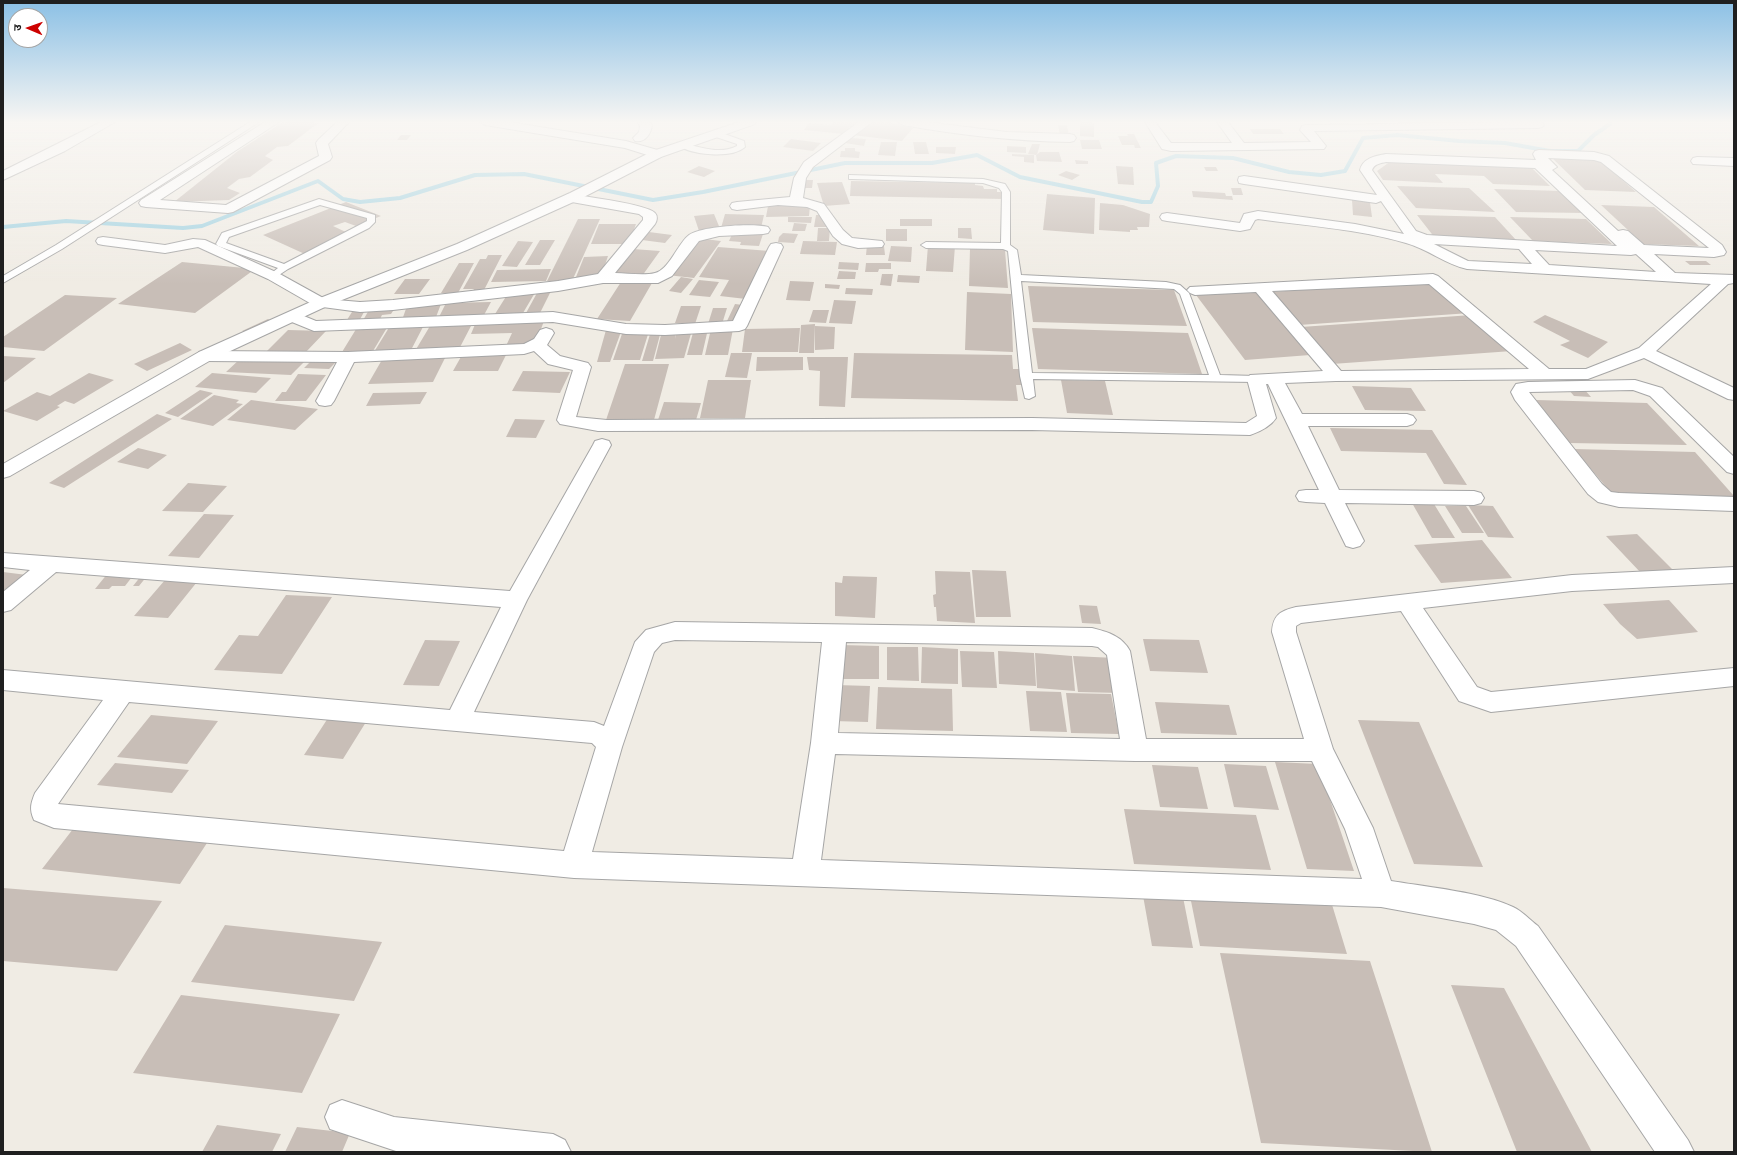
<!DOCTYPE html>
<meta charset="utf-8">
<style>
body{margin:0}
#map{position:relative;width:1737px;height:1155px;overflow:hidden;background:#f0ece4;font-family:"DM Sans","Noto Sans Devanagari",sans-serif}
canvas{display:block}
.frame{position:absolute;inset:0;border:4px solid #1f1f1f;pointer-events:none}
.north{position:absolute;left:8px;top:8px;width:40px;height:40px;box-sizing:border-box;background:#fff;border:1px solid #a5a5a5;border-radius:50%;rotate:272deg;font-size:11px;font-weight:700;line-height:16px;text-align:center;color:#1f1f1f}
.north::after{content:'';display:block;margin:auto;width:14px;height:18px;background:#cd0100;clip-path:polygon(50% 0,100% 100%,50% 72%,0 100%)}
</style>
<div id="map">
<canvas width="1737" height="1155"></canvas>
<div class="frame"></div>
<div class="north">उ</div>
</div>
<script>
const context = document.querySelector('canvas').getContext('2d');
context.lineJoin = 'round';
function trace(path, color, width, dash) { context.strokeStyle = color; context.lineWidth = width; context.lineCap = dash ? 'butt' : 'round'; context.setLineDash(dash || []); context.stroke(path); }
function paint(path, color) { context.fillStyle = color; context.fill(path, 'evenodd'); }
trace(new Path2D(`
 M3,227L66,221L183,228L202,226L318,181L343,199L360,202L400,198L475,175L524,174L653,200L703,192L845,163H932L977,155L1020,177L1142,202H1151L1158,186L1156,163L1176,156L1233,158L1289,172L1321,175L1345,171L1363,138L1397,135L1459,141L1505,143L1550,151H1578L1594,135L1610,124V122`), '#a1d2e1', 4);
paint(new Path2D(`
 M283,122L320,123L317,124L288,146L277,147L265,156L273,160L250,177L239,179L227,188L240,193L229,200L174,202L238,151Z
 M834,122H860L856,128L850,127L844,134L804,130L809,123L831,125Z
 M873,122H887L913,128L902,141L852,135Z
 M1080,122L1094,123V137L1080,136Z
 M1058,125H1067L1069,136H1060Z
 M1250,129H1280L1284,134H1253Z
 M1127,134H1134L1141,148H1135L1134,145H1122L1118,136H1128Z
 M401,135H411L407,140H397Z
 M851,138L866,139L864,146L845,143Z
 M791,139L821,143L813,151L783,147Z
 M1080,140H1099L1102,149H1082Z
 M881,142H897L895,156L878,155Z
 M913,142H926L929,154H915Z
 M1032,144H1040L1037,155L1028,154Z
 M1007,146L1026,147V153L1007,152Z
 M936,147H956L955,154L936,153Z
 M845,148H855V151L860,152L859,158L840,157L841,151H845Z
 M1040,152H1059L1062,162L1037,161L1036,155Z
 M1012,154L1034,155V163L1024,162V157L1012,156Z
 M1551,157L1598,159L1636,192L1585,190Z
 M1075,160L1088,161V164H1076Z
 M1391,161L1529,165L1550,186L1493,184L1484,176L1435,174L1443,183L1383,180L1377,171Z
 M699,166L715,171L704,177L687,172Z
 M1116,166L1133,167L1134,185L1118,184Z
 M1204,167H1216L1218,171H1206Z
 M1066,171L1080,175L1072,180L1058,175Z
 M801,180H813L812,188H799Z
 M851,181L975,183V185L983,186L984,189H997V192H1002L1004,199L850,196Z
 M842,182L850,204L824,206L817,183Z
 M1397,186L1469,188L1495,212L1416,208Z
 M1231,188H1241L1243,195H1233Z
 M1494,189L1562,191L1585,213L1516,212Z
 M1192,191L1225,193L1226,196H1232L1233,200L1193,197Z
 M1047,194L1095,198L1094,234L1043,230Z
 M1352,200L1370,202L1372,217L1353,215Z
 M346,202L381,216L356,226L345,222L333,226L348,233L307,255L263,235Z
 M1100,203L1123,205L1150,214L1149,227H1137L1138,230H1130V232L1099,230Z
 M1601,205L1654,207L1699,246L1643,244Z
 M768,206H810L809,216L766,217Z
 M714,214L721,231L700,234L694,216Z
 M725,214L764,215L761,228H721Z
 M816,215H822L828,227H814Z
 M1417,215L1495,217L1516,240L1435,238Z
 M788,217H812L811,223L788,222Z
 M1510,217L1586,219L1612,244L1533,241Z
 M578,219H600L572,281H547Z
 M900,219H932V226H900Z
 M794,223L807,224L805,231H792Z
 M599,224H636L629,244H591Z
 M818,228H830L829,241H817Z
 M958,228H971L972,239L958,238Z
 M886,229H907V241H886Z
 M649,232L672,235L665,243L642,240Z
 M733,232L763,234L759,246L740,245L741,242L729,241Z
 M783,233L798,234L794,243L778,242L779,237Z
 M696,238L721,241L694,278L667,275Z
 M540,240H555L540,265H525Z
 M518,241L533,242L517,267L502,266Z
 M803,241L837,242L835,255L800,254Z
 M867,245L884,246L885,255H866Z
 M928,245L955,246L953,272L926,271Z
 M891,246L912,247L911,262L888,261Z
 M718,247L770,251L746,299L720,296L729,280L699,277Z
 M970,248L1005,250L1008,288L969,286Z
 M633,249L660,251L642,276L613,274Z
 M488,255H502L484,290L472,292L474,289H463L480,259H486Z
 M608,256L601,277H576L584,257Z
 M1685,261H1706L1711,265H1690Z
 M182,262L255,269L195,313L118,304Z
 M839,262L859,263L858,270L838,269Z
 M459,263H474L458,293H441Z
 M866,263H891V269H879L878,272H865Z
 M551,269L546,281L491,282L497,270Z
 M839,271L856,272L855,279H837Z
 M882,274H893L891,286L880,285Z
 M898,275L920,276L919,283L897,282Z
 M681,277L693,279L681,293L669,291Z
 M405,279H430L419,294H394Z
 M699,280L719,282L710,297L689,295Z
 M790,281L814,282L810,301L786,300Z
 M1434,281L1470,313L1299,325L1271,292Z
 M621,282L652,283L630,321L597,319Z
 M825,284L840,285L839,289L825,288Z
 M1028,286L1174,290L1187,326L1033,322Z
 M846,288L873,289L872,295L845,294Z
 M536,291L523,313L495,314L507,295Z
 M1256,291L1310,355L1245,360L1196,295Z
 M967,292L1011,294L1013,352L965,350Z
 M537,293H550L540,313H526Z
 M65,295L117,298L44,351L3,347V337Z
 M834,300L856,301L852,324L829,323Z
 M491,302L484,315L439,317L446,303Z
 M441,304L436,317L402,320L407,306Z
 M735,304L743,305L735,322L727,321Z
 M681,306H701L695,324L675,323Z
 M395,308L391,314L382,315L379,321L362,322L369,310Z
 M713,308H727L722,324H708Z
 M813,310H829L826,323L809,322Z
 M352,312H364L358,323H345Z
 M1472,315L1512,351L1332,364L1301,327Z
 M1545,315L1608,342L1588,358L1560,345L1570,341L1533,322Z
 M268,319L273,322L247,334L242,331Z
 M544,321L535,345L506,346L512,333L471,334L476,322Z
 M815,324L814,353H799L801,325Z
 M424,325L410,352H374L390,326Z
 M358,326H388L373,351L342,352Z
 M430,326H471L458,351H415Z
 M815,326L835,327L834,349L815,350Z
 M800,328L798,352H742L745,329Z
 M1032,328L1188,333L1202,374L1038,369Z
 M622,329L610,362H597L606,330Z
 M694,329H708L702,355H687Z
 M711,329H733L728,355H705Z
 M288,330L326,331L305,353L266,352Z
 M677,330H692L684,358L655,359L662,331H676L675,339Z
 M623,331H649L640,360H613Z
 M651,331H661L653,361H642Z
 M180,343L192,350L147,371L134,364Z
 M731,353H752L747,378L725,377Z
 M854,353L1012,355L1013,369H1022L1025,385H1016L1018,401L851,398Z
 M462,355H506L498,371H453Z
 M3,356L36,358L3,383Z
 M446,356L433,382L368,384L383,358Z
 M757,357H803V370L756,371Z
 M807,357H848L845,407L819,406L820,371L809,370Z
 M240,359L304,362L291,375L226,372Z
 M311,361L336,362L329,369L304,368Z
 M625,364H669L654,420H606Z
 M523,371L570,372L560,393L512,391Z
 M89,373L114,380L74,404L65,401L57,406L60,407L37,421L3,411L37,392L50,396Z
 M212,373L271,378L256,393L195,387Z
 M298,374L326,375L306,401H275L282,392H286Z
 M708,380H751L745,418H700Z
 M1061,380L1105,381L1113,415L1067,413Z
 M1352,386L1411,388L1426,411L1365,410Z
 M1568,389H1584L1591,397L1574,396Z
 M200,390L213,393L178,417L165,413Z
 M427,392L420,404L366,406L373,393Z
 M214,395L239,400L236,403L243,404L213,426L180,419Z
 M251,400L318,409L295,430L227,420Z
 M1536,400L1647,403L1687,445L1569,443Z
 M664,402L701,403L696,420H658Z
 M157,414L172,419L64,488L49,483Z
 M515,419L545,420L536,438L506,437Z
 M1330,428L1432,430L1467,485L1444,484L1426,453L1341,451Z
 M138,448L167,455L148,469L117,462Z
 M1574,449L1695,452L1734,496V501L1613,495Z
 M188,483L227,486L203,512L162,511Z
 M1412,503L1434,504L1455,538H1432Z
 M1468,505L1493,506L1514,538L1488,537Z
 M1445,506H1466L1484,533H1462Z
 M204,514L234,515L199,558L168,556Z
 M1637,534L1674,571L1641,573L1606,536Z
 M1482,540L1512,578L1441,583L1414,545Z
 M972,570L1006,571L1011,617H976Z
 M935,571L970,572L975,623L937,621L936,607H934L933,595L936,594Z
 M3,572L27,575L3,597Z
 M108,573L132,577L125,586H112L109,589H95Z
 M141,576H147L139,586H133Z
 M843,576L877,577L875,618L835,616V582L842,583Z
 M165,580L197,582L168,618L134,616Z
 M286,595L332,597L282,674L214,670L239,635L258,636Z
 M1669,600L1698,632L1637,639L1620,624L1603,604Z
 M1079,605L1097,606L1101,624L1082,623Z
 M1143,639L1199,640L1208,673L1150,671Z
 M425,640L460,641L439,686L403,685Z
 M841,645L879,646V679H840Z
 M887,647H918L919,681L887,680Z
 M922,647L958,649V684L921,683Z
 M960,651L994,652L997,688L962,687Z
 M998,651L1034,653L1036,686L999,684Z
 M1035,653L1072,656L1075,691L1037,688Z
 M1073,656L1115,658L1121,693L1078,692Z
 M836,685L870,686L868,722L833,721Z
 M878,687L952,689L953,731L876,729Z
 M1026,691L1061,692L1067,732L1030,731Z
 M1066,693L1111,694L1119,734L1071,733Z
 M1155,702L1229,705L1237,735L1161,733Z
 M151,715L218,721L187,764L117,757Z
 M328,718L366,722L343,759L304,755Z
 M1358,720L1419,722L1483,867L1414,864Z
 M1275,762L1318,764L1354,871L1307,869Z
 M115,763L189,770L172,793L97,785Z
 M1224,764L1266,766L1279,810L1234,807Z
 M1152,765L1198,767L1208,809L1160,807Z
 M1124,809L1256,815L1271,870L1134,864Z
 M73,829L207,843L180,884L42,869Z
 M3,888L162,901L117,971L3,961Z
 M1142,890L1182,892L1193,948L1152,946Z
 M1189,891L1330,898L1347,954L1200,946Z
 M225,925L382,942L354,1001L191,982Z
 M1220,953L1370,961L1432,1152L1261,1143Z
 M1451,985L1504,988L1592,1152H1517Z
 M181,995L340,1014L302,1093L133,1073Z
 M217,1125L281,1134L272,1152H202Z
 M297,1127L350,1133L342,1152H285Z`), '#c8beb7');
const service = new Path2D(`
 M250,122H259L62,249L3,283V276L56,245Z
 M713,132H719L744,141L745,147C732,159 690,155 678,145L682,143C701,147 719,155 737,146V144L713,136Z
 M849,175L983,179L1005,184L1010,192V245L1017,250L1021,275L1166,282L1180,285L1189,293L1220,375L1256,376L1262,379L1256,382L1033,379L1035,396L1029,399L1025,398L1020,376L1008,251L1003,249L926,248L921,245L926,242L1001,243L1002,192L999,188L983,183L852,179H849ZM1021,281L1174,289L1180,294L1209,375L1032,373Z
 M319,199L375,215V222L369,228L288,269L273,279L268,276L278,268L218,246L216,244L222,233ZM320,205L367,218V221L284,264L226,243L229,237Z`);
const minor = new Path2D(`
 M101,122H115L65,151L3,180V171Z
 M265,122H279L160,200L226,205L319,156L316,143L318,140L337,122H349L328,144L332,157L330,160L233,212L228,213L146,207L141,206L139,203L141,200Z
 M480,122H509L626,141L661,151L663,154L661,157L657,158L625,148L485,125Z
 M638,122H650L652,125C651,134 645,143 635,141L633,138L639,132L640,126Z
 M859,122H872L813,167L806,178L803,198L824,204L843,230L852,238L882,241L884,244L882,247L858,248L842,244L833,236L817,211L807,207L778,205L737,210L732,209L730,206L732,203L737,202L790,197L794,178L804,162Z
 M898,122H926L1007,132L1070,134L1074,135L1076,138L1074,141L1070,142C1014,141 958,135 903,125Z
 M1145,122H1155L1171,143H1232L1217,122H1228L1244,143L1311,142L1300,130L1302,126L1306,125L1542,122L1544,125L1542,127L1538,128L1314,131L1326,146L1324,149L1171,151L1162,149Z
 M1539,150L1594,152L1609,156L1722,245L1726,252L1724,255L1714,257L1654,254L1675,273L1734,275V283L1728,284L1656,351L1734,388V400L1728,399L1644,358L1588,379L1336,381L1285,383L1302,414H1407L1413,416L1416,420L1413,424L1407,426H1308L1339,490L1474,491L1481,493L1484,498L1481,503L1474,505L1345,503L1364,541L1360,546L1353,548L1346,546L1325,503L1306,502L1299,501L1296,496L1299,491L1306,490H1319L1268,384H1266L1276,418C1271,426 1259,432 1250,435L1032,430L598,431L560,424L557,420L573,370L548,364L534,351L524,354L354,362L334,401L331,405L325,406L319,405L316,401L337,362L205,361L199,360L197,356L199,352L205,351L348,352L524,344L534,339L540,330L546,328L552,330L554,333L547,345L560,356L588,363L591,367L576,417L607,420L1032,418L1246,423L1257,416L1247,379L1250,375L1323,371L1256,292L1195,295L1190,293L1187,290L1190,287L1433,274L1438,276L1549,369H1586L1639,348L1711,284L1467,269C1445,264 1428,249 1406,243C1358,229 1307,226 1258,219L1255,220L1250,229L1240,231L1167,221L1162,220L1160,217L1162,214L1167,213L1240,223L1244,214L1258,211L1355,224L1404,234L1381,201L1376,203L1244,184L1239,183L1238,180L1239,177L1244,176L1377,195L1360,170C1363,158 1375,156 1386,154L1536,160L1533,154L1535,151ZM1548,158L1594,160L1601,162L1709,248L1644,245L1628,231L1623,230L1618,231L1552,170L1557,167ZM1386,162L1535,168L1617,246L1427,235L1416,231L1372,170C1374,164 1381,163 1386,162ZM1434,244L1519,249L1532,264L1468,261ZM1535,250L1631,255L1636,254L1656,272L1549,265ZM1429,284L1529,369L1341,371L1272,291Z
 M1697,157L1734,158V166L1693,164L1691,161L1693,158Z
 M571,194C586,197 647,204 655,213C658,216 657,221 655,224L615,273C627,273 643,276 655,273C669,270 678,243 689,235C702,226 753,223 768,227L770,230L768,233L763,234L719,236L699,241L672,276L658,283H603L558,291L393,310L360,312L315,306L268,279L198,247L165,253L103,245L98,244L96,241L98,238L103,237L165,245L193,239L205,240L278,273L325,299L360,302L393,300L558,281L598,274L643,220V217L639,214L566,201L564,198L566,195Z
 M776,243L781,244L783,247L747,326L745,329L739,331L665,335L626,334L553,322L314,331L287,320L285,317L287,314L293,312L299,314L316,321L553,312L626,324L665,325L733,321L769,247L771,244Z
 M1635,380L1662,388L1734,457V474L1727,472L1650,396L1633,390L1529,392L1602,484L1611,492L1619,493L1734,497V511L1619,507L1598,502L1588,494L1515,400L1511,392L1516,384L1528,382Z
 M602,439L609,441L611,445L527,600L474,712L594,722L604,726L635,642L646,630L675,622L1092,628C1108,632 1122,636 1130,651L1146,739H1304L1272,632C1273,615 1280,611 1296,607L1572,575L1734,567V583L1572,591L1423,608L1477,687L1491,692L1734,668V686L1491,712L1459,701L1401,611L1301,623L1296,626V632L1333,749L1373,828L1391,881C1427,887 1481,892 1513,907C1522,911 1530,920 1538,926L1688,1140L1694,1152H1655L1516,946L1496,930L1474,924L1381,907L574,878L54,828L34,820C29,809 31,803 35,793L103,700L3,690V670L450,710L501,607L56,572L11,610L3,612V592L30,570L3,567V553L510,591L593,445L595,441ZM675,640L822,642L811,743L793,859L592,852L622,747L654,652L662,643ZM846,642L1092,646L1098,647L1107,655L1120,739L838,733ZM129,702L592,743L596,747L564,851L58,804ZM835,754L1135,761H1312L1345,829L1362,879L821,860Z
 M342,1100L394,1117L553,1134L565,1140L571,1152H399L330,1129L325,1117L330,1105Z`);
const tertiary = new Path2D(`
 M739,122H756L755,124L661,157L580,199L467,250L327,306L211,360L10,476L3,478V464L199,352L315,300L457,244L570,193L653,151Z`);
trace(service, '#a6a6a6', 2);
trace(minor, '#a6a6a6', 2);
trace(tertiary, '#a6a6a6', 2);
paint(service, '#fff');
paint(minor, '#fff');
paint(tertiary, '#fff');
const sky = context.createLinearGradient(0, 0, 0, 284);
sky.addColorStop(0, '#8bc0e5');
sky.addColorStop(0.43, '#f8f6f3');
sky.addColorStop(1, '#f8f6f300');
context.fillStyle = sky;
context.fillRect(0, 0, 1737, 284);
</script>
